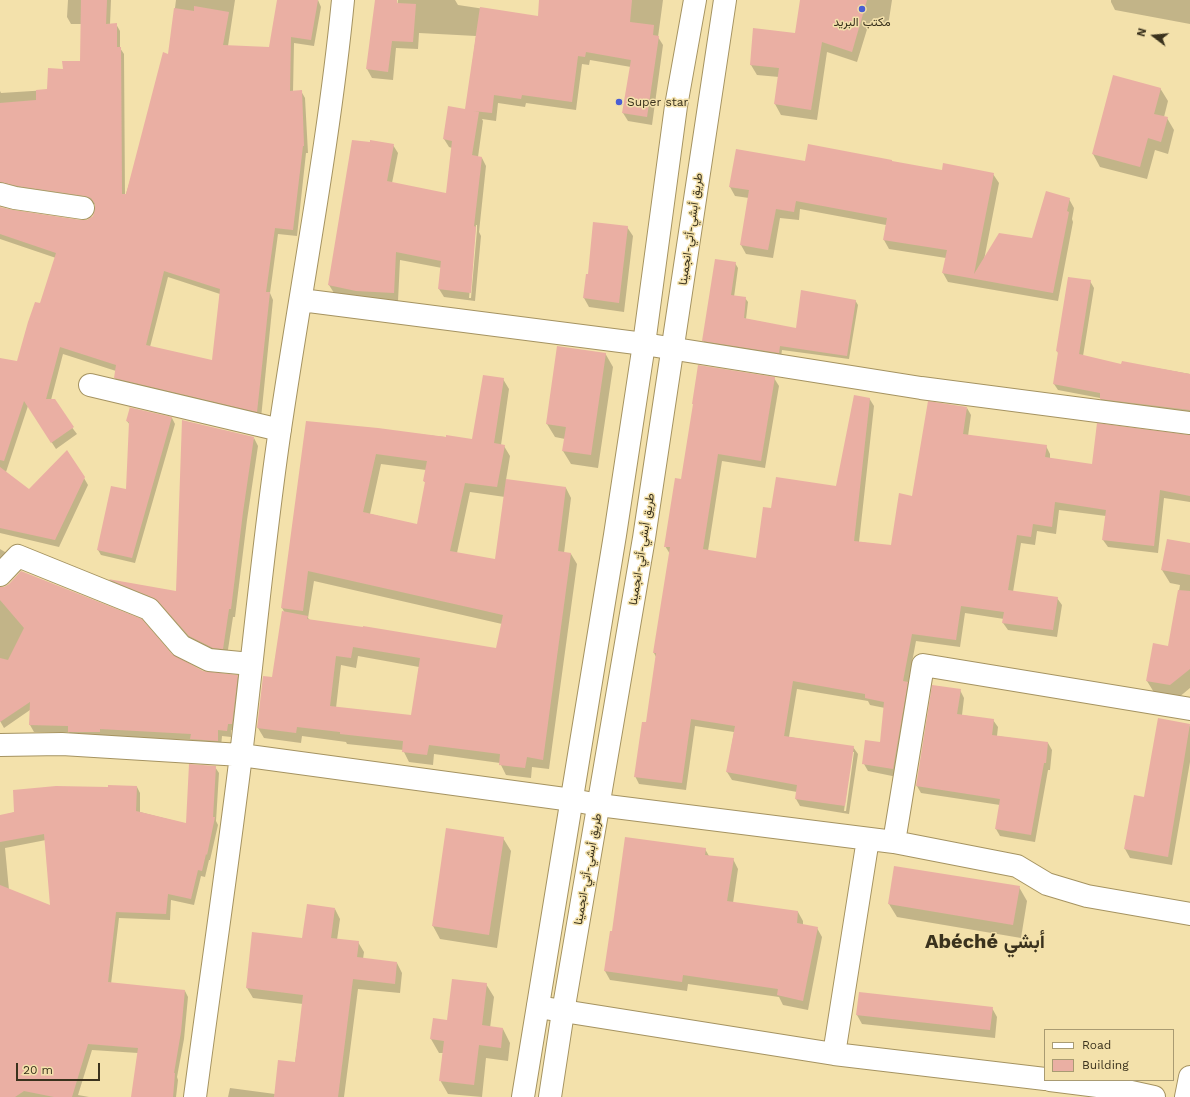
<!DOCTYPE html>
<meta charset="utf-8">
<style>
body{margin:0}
#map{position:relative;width:1190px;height:1097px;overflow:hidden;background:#f3e1ab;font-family:"Work Sans",sans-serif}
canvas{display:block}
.legend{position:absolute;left:1044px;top:1029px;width:130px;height:52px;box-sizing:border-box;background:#f3e1ab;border:1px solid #a99b72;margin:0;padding:5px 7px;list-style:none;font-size:12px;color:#3a321d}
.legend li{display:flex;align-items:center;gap:8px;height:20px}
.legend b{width:20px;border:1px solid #a99b72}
.north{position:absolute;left:1134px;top:16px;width:40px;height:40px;-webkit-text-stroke:3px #f3e1ab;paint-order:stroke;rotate:286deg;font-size:11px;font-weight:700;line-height:16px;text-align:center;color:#3a321d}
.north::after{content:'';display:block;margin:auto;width:14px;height:18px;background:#3a321d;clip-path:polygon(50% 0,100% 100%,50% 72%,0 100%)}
.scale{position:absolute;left:16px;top:1063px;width:84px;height:18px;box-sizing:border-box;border:2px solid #3a321d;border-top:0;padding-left:5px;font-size:12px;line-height:14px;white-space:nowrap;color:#3a321d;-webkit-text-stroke:3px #f3e1ab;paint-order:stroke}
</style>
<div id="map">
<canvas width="1190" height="1097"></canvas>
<ul class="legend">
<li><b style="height:5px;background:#fff"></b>Road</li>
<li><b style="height:11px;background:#eaafa3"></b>Building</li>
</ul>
<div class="north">N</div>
<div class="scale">20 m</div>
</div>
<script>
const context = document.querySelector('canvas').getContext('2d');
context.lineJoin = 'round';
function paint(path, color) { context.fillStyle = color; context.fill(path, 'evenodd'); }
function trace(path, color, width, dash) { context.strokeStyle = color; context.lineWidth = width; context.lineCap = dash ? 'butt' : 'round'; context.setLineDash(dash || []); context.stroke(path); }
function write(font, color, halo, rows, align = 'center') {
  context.font = font + ' "Work Sans",Vazirmatn,sans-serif'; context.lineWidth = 3; context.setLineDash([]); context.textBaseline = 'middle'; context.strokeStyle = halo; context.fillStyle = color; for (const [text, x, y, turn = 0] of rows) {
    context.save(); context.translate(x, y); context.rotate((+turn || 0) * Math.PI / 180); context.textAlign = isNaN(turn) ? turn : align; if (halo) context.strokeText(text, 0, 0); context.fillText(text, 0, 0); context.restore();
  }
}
paint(new Path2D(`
 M68,0H111L110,24H116L120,31V48L124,54L125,197L169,55L176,0H235L228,46L270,48L278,0H318L321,7L314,46L294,43L293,92L301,91L305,98L308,153H306L297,236L278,234L270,293L273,300L261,418L119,384L115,378L116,371L63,354L51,400L77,434L56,449L28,406L6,472L29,491L84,478L88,485L59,547L0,533V359L18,362L41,305L56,258L0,239V208L81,221H88L93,217L96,210V205L90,202L0,189V91L1,93L48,90L64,70L81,62L82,24H71L67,17ZM168,277L220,294L213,362L150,347Z
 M398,0H455L458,5L538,17L578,0H663L658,37L663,45L652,125L628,121L623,113L631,67L590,60L589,65L582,64L576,110L526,103L525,107L498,103L496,121L482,119L483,121L478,157L482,158L486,166L479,232L481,236L475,301L444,297L439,289L442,268L400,260L398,301L362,299L334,293L329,285L393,145L398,153L392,183L447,194L452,148L449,147L444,139L466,110L476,36L419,33L418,49L396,48L393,80L372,78L367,69L375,6L397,9ZM476,225H477V230L471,298H469Z
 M801,0H892L888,26L869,23L857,62L827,52L817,120L781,115L775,104L779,77L757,75L751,65L796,34Z
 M1111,0H1190V24L1115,10L1111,2Z
 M1160,88L1168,101L1164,117L1167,118L1174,130L1168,154L1155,150L1147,179L1100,167L1093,154Z
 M806,162L993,174L999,183L984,260L1033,239L1069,199L1074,208L1072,219L1073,222L1058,301L948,282L943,273L946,258L889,249L884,240L886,225L800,209L799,220L780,218L773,258L746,254L741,245L749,198L735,196L730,187Z
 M627,227L633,236L624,312L589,307L584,298L589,275Z
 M735,263L738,268L734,297L745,298L748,302L746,319L797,329L855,300L858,305L849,359L782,350L781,357L705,344L703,340Z
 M1090,281L1094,288L1083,356L1122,365V362L1190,374V417L1104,405L1100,398L1058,390L1054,384L1059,355L1057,351Z
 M605,353L613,367L598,468L571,464L563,451L565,439L555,437L547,424Z
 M774,378L779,386L765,468L722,461L708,551L756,559L772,509L836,487L869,398L874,406L859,542L892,546L913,497L967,408L971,415L968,436L1046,446L1050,454V459L1093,465L1190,436V502L1164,498L1158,553L1108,547L1103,540L1106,516L1059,510L1056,534L1037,531L1035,545L1021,543L1013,592L1057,598L1062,605L1057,637L1008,630L1003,623L1004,619L965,613L960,647L916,641L908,684L911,690L897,777L868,771L864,764L881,743L885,708L870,705L868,701L797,689L789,737L853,747L858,754L849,814L800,806L796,799L797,792L732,780L727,772L734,732L695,726L686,790L639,784L635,776L647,723L656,657L654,653L670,554L665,546L682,480L694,406L693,404ZM852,752H854L846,811H844Z
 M503,379L509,389L501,445L504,446L510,456L506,480L566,488L571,498L564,553L571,554L577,564L549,769L532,767L531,778L506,775L500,763L434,754L433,765L409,762L403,750L347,744L346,742L302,736L301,743L264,738L258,728L273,678L285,613L282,608L307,422L473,440ZM381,464L426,470L424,481L426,484L418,525L370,514ZM470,492L505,497L496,560L457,553ZM314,581L502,624L497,649L310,620L308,618ZM358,656L419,667L412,716L336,708L341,665L356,668Z
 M130,408L172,418L175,424L135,563L101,555L98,550L127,490L130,425L127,421Z
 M254,438L258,446L247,520L235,617H233L227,656L194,644L164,609L159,605L114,587L110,580L177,592Z
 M1190,544V688L1178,698L1155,694L1147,681L1169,647L1180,585L1170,583L1162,570Z
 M0,549L5,552L9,558L0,567Z
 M0,590L171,655L203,672L237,676L241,683L235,731L231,730V737L222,736L221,747L195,746L192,740L103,736L73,738L69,732H34L30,725V710L4,728L0,721Z
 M960,690L964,698L962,715L993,720L998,727L997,736L1048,743L1052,750L1050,770H1048L1035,842L1000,836L996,829L1000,805L921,793L917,786Z
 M1190,725V762L1172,865L1130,858L1125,849L1144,798Z
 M215,767L219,773L216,821L218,825L210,860H209L205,877L201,876L194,905L171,900L170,920L119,918L111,984L185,991L188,997L184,1039L177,1077L178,1080L176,1097H132L138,1053L92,1050L78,1095L89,1097H0V816L109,788L137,787L140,793V812L187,824ZM46,840L51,906L9,890L5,848Z
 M503,838L511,851L497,948L440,939L433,926Z
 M705,849L709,856L733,859L738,869L733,903L798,912L803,921V925L817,928L822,937L808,1010L783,1005L779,997L688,984L687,991L610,980L605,971L612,932Z
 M1019,887L1027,901L1021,938L897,917L889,904Z
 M335,909L340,919L337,940L358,942L364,952L363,959L397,963L402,973L400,993L358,989L344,1097H228L230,1088L275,1094L295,1063L303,1004L253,998L247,988Z
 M486,984L494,997L490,1028L503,1029L510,1043L508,1061L486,1058L482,1097L448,1094L440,1080L443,1053H439L431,1039L434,1019L447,1021Z
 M992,1008L997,1017L995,1038L862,1024L857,1015Z`), '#0003');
paint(new Path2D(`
 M81,0H107L106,24L117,23V47H121L122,194H126L163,52L168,54L174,8L194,11V6L229,12L223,45L269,47L277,0H318L311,40L291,37L290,91L302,90L304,146H303L293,230L275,228L266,292H270L257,412L114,378L116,365L60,347L46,399H55L74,427L51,443L24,401L4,461L0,460V358L17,361L28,322L35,302L40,303L56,253L0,234V207L13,210L81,220H87L93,216L95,209V204L91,198L85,196L18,186L0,182V103L36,100V90L47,89L48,68L63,69L62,61H80ZM164,271L220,289L212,360L146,345Z
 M375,0H397V3L416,4L413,42L392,41L388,72L366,69Z
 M539,0H632L630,22L654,25L653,35L659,36L647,117L622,113L631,60L586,52L585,57L578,56L572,102L522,95L521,99L494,95L492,113L473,111L479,112L472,155L482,157L474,226L476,227L471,293L438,289L441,261L396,252L394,293L356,291L328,285L352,140L370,142V140L394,144L387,181L446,193L452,141L443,139L448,106L465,109L480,7L538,16Z
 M800,0H867L852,52L822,42L811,110L774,104L779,68L750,65L753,28L795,33Z
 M1113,75L1161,88L1154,114L1168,117L1161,142L1148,138L1140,167L1092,154Z
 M808,144L892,160V161L942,170L943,163L994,173L974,274L999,233L1032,238L1046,191L1070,198L1067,211L1069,212L1053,293L942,273L947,250L883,240L887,218L796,201L794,212L776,209L768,250L740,245L749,190L729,187L736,149L805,161Z
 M593,222L628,226L619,303L583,298L586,274H588Z
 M715,259L736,262L731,295L746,297L744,318L796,328L801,290L856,300L847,356L780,346L779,353L702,341Z
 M1068,277L1091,280L1079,354L1121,364L1122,361L1190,374V410L1100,399V393L1053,384L1058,352L1056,351Z
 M557,346L606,353L591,455L562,451L566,427L546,424Z
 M698,365L775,377L761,461L718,454L703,549L756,558L763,507L771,508L776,477L836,486L854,395L870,398L854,541L891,545L899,493L912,496L928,401L967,407L963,434L1047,445L1045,457L1092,464L1097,423L1190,435V496L1160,490L1154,546L1102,540L1106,510L1055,502L1052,527L1033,524L1031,537L1017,535L1008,590L1058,597L1053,630L1002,623L1004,612L961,606L956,640L912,634L903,681L908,682L893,769L862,764L865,740L880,742L884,702L865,698V694L793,681L784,736L854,746L845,806L795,799L797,785L726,772L735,726L691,719L682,783L634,777L642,722H646L656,653H653L670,547H664L675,478L681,479L693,404H692Z
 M483,375L504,378L494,443L505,445L497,487L465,483L450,551L495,559L506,479L566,487L558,551L571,553L543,760L527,757L525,768L499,765L500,754L429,745L427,755L402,752L403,741L340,734V732L297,727L296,733L257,728L263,676L272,677L282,611L308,616L307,619L363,627V626L496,648L503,615L308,571L303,611L281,608L306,421L378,428L446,437V435L472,439ZM376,454L427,461L423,481L425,482L417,524L363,512ZM353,647L420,658L411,715L330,706L336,656L351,658Z
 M128,407L172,417L132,558L97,550L111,486L126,489L129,422L126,421L130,407Z
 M182,420L254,437L243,512L231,609H229L223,649L213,648L189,636L158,601L154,598L108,579L176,591Z
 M67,450L85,477L55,540L0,528V467L29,489Z
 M1167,539L1190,543V575L1161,570Z
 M21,571L142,619L172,654L203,671L238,675L232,724H228L227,731L218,730V741L190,739L191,734L100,729V732H68V726L29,725L30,702L0,722V658L8,660L24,628L0,600V587H4L9,584Z
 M1178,590L1190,591V669L1170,685L1146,681L1153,643L1168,646Z
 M932,685L961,689L957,714L994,719L992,735L1048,742L1046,763H1044L1031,835L995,829L1000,799L916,786Z
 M1158,718L1190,724L1168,857L1124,849L1134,795L1144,797Z
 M189,764L216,766L213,817H215L207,855L206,854L202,871L198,870L191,899L168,894L166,914L116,912L108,982L185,990L181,1032L174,1073H175L173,1097H131L138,1048L88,1044L72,1097H54L24,1091L15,1097H0V885L50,905L44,834L0,842V815L14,812L13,790L56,786L108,787V785L137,786L136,811L186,823Z
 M446,828L504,837L489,935L432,926Z
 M625,837L706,848L705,855L734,858L727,901L798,911L797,923L818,927L803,1001L777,995L778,989L683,975L682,982L604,971L610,931H612Z
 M894,866L1020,886L1013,925L888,904Z
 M307,904L335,908L331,938L359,941L357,957L397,962L395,984L353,979L338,1097H274L278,1060L295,1062L303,995L246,988L252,932L302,938Z
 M452,979L487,983L482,1025L503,1028L501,1048L479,1045L474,1085L439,1081L444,1041L430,1039L433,1018L447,1020Z
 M859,992L993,1007L990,1030L856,1015Z`), '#eaafa3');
const minor = new Path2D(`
 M0,194L15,198L83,208
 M301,300L644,344L921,388L1190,423
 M90,385L280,430
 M0,575L18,556L149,609L181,646L209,660L251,664
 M0,745L62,744L241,755L572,800L599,805L894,842L1017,866L1047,884L1087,896L1190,914
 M894,842L923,665L1190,709
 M538,1007L834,1054L1045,1079
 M834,1054L868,839
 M1050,1080L1113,1088L1154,1097
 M195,1097C210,983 227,869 241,755C254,647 264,537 280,429C301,286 329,144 343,0
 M1186,1097L1190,1077`);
const trunk = new Path2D(`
 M523,1097L615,535L644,344L676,106L695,0
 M550,1097L563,1012L644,538L725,0`);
trace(minor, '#a59361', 24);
trace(trunk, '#a59361', 24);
trace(minor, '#fff', 22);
trace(trunk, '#fff', 22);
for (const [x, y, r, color] of [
 [862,9,4,"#4a5ed3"],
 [619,102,4,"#4a5ed3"]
]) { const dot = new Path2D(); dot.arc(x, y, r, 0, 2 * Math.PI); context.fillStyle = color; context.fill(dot); trace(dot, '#f3e1ab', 1.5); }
write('12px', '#3a321d', '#f3e1ab', [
 ["مكتب البريد",862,22],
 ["Super star",627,102,"left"]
]);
write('12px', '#3a321d', '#f3e1ab', [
 ["طريق أبشي-أتي-انجمينا",691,229,-82],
 ["طريق أبشي-أتي-انجمينا",642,549,-81],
 ["طريق أبشي-أتي-انجمينا",588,869,-80]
]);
write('bold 20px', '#3a321d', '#f3e1ab', [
 ["Abéché أبشي",985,942]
]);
</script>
